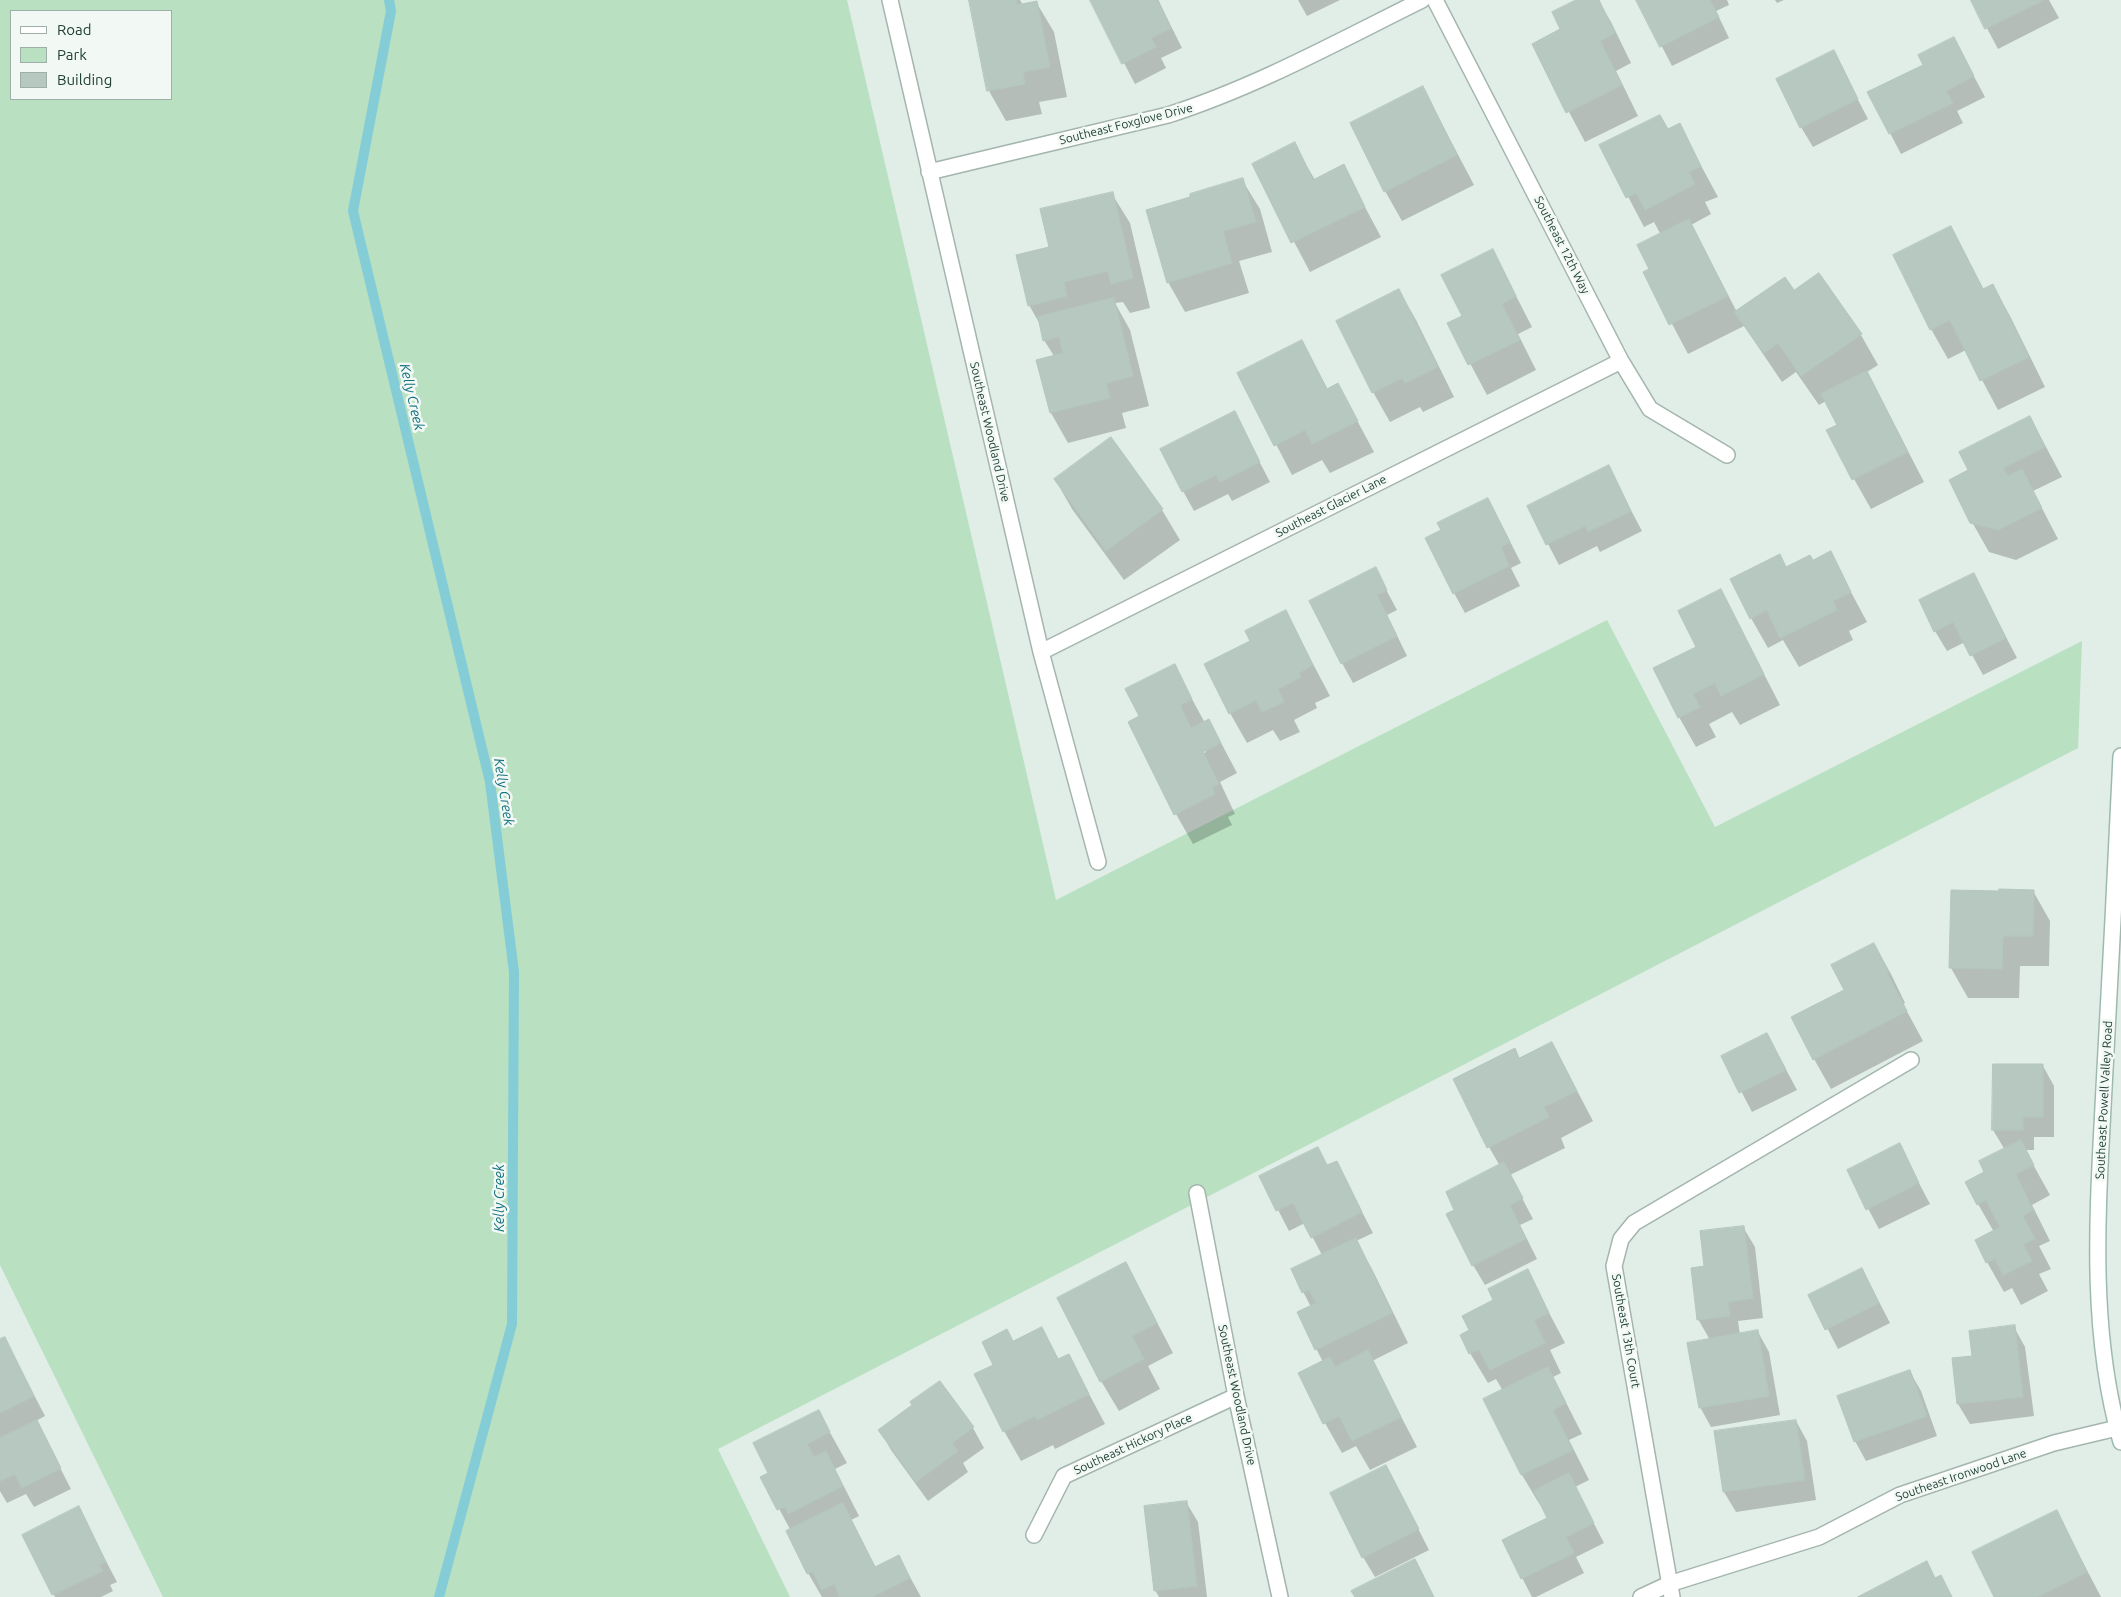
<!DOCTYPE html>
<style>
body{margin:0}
#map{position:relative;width:2121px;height:1597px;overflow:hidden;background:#e1ede7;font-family:Ubuntu,sans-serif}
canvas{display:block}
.legend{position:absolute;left:10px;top:10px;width:162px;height:90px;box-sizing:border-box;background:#f2f9f5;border:1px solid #9eafa9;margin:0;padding:6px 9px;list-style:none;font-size:15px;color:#203f36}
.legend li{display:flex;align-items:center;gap:10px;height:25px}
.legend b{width:25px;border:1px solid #9eafa9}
</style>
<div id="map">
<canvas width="2121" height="1597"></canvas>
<ul class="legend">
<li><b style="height:6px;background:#fff"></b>Road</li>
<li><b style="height:14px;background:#b8e0c1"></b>Park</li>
<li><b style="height:14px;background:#b6c8c0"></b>Building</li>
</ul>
</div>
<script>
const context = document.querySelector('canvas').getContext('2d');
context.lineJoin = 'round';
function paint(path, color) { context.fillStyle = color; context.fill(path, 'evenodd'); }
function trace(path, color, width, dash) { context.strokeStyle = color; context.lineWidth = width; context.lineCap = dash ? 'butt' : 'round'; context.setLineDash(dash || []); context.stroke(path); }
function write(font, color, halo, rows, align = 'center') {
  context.font = font + ' Ubuntu,sans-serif'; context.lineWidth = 5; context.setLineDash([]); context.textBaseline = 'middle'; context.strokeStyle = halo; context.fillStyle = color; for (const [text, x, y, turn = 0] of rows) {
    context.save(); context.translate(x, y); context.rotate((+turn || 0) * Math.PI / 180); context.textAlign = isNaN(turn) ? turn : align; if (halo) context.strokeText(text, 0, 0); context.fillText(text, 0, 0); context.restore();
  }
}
paint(new Path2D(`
 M0,0H847L1056,900L1607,620L1715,827L2082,641L2078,748L718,1449L790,1597H163L0,1265ZM11,11H171V99H11Z`), '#b8e0c1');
paint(new Path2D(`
 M970,0H1020L1023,5L1036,2L1054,32L1067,97L1039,102L1042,114L1006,121L989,91Z
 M1091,0H1158L1182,48L1161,58L1166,68L1135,84Z
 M1298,0H1340L1307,16Z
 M1579,0H1598L1611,22L1631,63L1616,71L1638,116L1585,142L1533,44L1562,29Z
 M1638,0H1727L1729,5L1716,11L1729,38L1672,66Z
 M1775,0H1784L1777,3Z
 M1972,0H2049L2059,18L1998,49Z
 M1954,39L1985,97L1957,111L1963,123L1901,154L1869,93L1925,65Z
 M1833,52L1868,119L1813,147L1801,127Z
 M1423,88L1474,185L1402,221L1385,191Z
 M1679,125L1718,197L1705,202L1711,214L1691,225L1737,312L1793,292L1861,335L1878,365L1867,372L1924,482L1871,509L1827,431L1838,425L1826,401L1819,405L1796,372L1782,382L1744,326L1688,354L1645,273L1651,270L1661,235L1654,222L1644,227L1601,145L1668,130Z
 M1294,144L1315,180L1343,166L1381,237L1310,272L1253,164Z
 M1242,180L1260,209L1272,252L1239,261L1249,293L1185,312L1168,282L1192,198Z
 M1112,194L1130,223L1150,308L1130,313L1123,302L1115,303L1130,330L1149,406L1122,413L1126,428L1068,443L1051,413L1054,356L1044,340L1041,326L1029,305L1050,248Z
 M1951,228L1984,290L1993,286L2010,316L2045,387L1998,410L1966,350L1948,359L1931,329Z
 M1493,251L1532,327L1518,334L1536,370L1487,395L1449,324L1463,317Z
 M1399,290L1416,320L1454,397L1423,412L1420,407L1390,422L1373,392Z
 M1302,342L1328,390L1338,385L1374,452L1330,473L1322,460L1292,475L1239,373Z
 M1234,413L1270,482L1232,501L1228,494L1194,511L1183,491Z
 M2030,417L2062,477L2033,491L2058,539L2016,560L1989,552L1972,522L1970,471Z
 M1110,439L1162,510L1180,540L1124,580L1072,509L1055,479Z
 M1608,467L1642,531L1600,552L1597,546L1559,565L1528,506Z
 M1499,520L1521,563L1511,568L1520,586L1465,613L1454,593L1442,531Z
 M1830,553L1867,622L1849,631L1853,640L1799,667L1783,640L1768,648L1751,618L1787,569L1812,562Z
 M1375,569L1397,610L1387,615L1407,656L1353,683L1342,663Z
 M1973,574L2017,658L1983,675L1965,642L1947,651L1935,631Z
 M1721,591L1780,705L1740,725L1732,712L1709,724L1716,737L1696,747L1679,717L1698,647Z
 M1285,611L1330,696L1315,703L1317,708L1294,720L1300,732L1280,741L1273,730L1247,743L1230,713L1252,642Z
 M1174,666L1205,723L1209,720L1237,773L1220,782L1235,814L1228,817L1232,825L1193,844L1176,814L1141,717ZM1206,749V752L1198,756L1197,754Z
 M1952,891H2033L2050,921L2049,966H2020L2019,998H1968L1951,968Z
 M1874,944L1891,974L1905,1003L1903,1004L1923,1041L1831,1089L1814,1059L1846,991Z
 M1767,1034L1797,1090L1752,1112L1723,1056Z
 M1552,1043L1593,1121L1561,1138L1565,1148L1510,1175L1533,1219L1520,1225L1537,1259L1485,1285L1473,1265L1456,1211L1500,1166L1489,1147L1514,1050L1520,1059Z
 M2043,1066L2054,1086V1137H2034V1150H2025L2050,1195L2032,1205L2050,1241L2039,1246L2051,1269L2039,1274L2048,1291L2021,1305L2012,1288L2004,1292L1987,1262L1994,1232L1978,1204L1986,1173L2005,1150L1993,1130Z
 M1899,1145L1930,1204L1879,1229L1848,1171Z
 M1336,1162L1373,1233L1356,1241L1372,1269L1408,1343L1372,1361L1417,1447L1370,1470L1356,1446L1342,1453L1325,1423L1323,1362L1298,1313L1311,1307L1292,1270L1322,1255L1305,1223L1289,1231L1261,1177L1327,1166Z
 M1743,1227L1755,1247L1763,1318L1738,1321L1740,1335L1758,1332L1769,1352L1780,1415L1711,1427L1700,1407L1710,1340L1698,1319L1705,1267Z
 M1126,1263L1173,1353L1148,1366L1160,1389L1119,1411L1101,1381Z
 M1862,1269L1890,1323L1838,1349L1810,1295Z
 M1527,1271L1565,1343L1550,1350L1561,1373L1553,1377L1582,1434L1569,1440L1589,1480L1575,1487L1604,1543L1576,1557L1584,1573L1536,1597H1532L1503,1541L1549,1518L1542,1504L1540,1505L1522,1475L1485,1400L1503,1391L1496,1379L1488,1383L1470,1353L1471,1330L1495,1300Z
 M2014,1327L2025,1347L2034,1416L1970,1424L1958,1404L1973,1357Z
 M1041,1329L1059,1360L1069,1356L1105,1424L1055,1449L1053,1445L1021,1461L1004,1431L995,1365L1013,1342Z
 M5,1339L45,1416L36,1421L71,1489L34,1507L26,1494L7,1503L0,1491V1341Z
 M1910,1372L1921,1391L1937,1436L1866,1461L1855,1441Z
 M818,1411L847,1463L835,1469L859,1516L851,1520L876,1568L899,1557L921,1597H822L808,1573L791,1531L762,1477L770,1473Z
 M1796,1421L1807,1441L1816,1500L1736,1512L1724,1492Z
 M973,1428L984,1448L963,1463L968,1472L928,1501L891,1450L880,1430Z
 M1386,1466L1429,1550L1375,1577L1363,1557Z
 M1186,1502L1198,1522L1207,1597H1159L1155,1590Z
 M78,1508L117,1582L110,1585L113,1591L101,1597H55L24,1535Z
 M2056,1511L2101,1597H1995Z`), '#0003');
trace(new Path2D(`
 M389,0L391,11L353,211L490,782L514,972L512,1324L439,1597`), '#84cdd7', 10);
const building = new Path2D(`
 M969,0H1016L1017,5L1037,1L1050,67L1023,72L1025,84L987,91Z
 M1090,0H1158L1171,28L1151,38L1156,47L1122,64Z
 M1576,0H1599L1615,33L1600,41L1622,85L1566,113L1532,44L1560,29L1552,12Z
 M1636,0H1710L1719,17L1660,47Z
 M1971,0H2044L1985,29Z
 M1954,37L1974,76L1946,91L1953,103L1889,134L1867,92L1923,65L1918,55Z
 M1834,50L1858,99L1800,128L1776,79Z
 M1423,86L1457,155L1384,192L1350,123Z
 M1660,115L1668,129L1680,123L1701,166L1689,172L1695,184L1645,210L1636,193L1626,198L1599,145Z
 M1295,142L1313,180L1344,164L1365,207L1291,243L1252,164Z
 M1243,178L1256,222L1223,231L1232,263L1167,283L1146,210L1190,197V194Z
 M1113,192L1133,278L1111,284L1108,271L1064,282L1067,296L1028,306L1016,255L1049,247L1040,209Z
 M1689,219L1728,296L1669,325L1643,272L1649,269L1637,245Z
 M1951,226L1983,289L1993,284L2029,357L1980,381L1950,320L1930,330L1893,255Z
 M1493,249L1516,296L1502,304L1520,340L1468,365L1447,323L1462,316L1441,275Z
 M1819,273L1862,334L1801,376L1778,343L1764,353L1734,312L1785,277L1794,290Z
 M1399,289L1438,367L1405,383L1402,378L1372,393L1336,321Z
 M1114,298L1133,376L1106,383L1110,398L1050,413L1036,360L1063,353L1059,337L1043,341L1038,317Z
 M1302,340L1327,389L1338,383L1358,421L1312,444L1305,430L1274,446L1237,373Z
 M1867,371L1908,452L1852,480L1826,430L1837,425L1821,394Z
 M1235,411L1260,462L1220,482L1216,475L1182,492L1160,449Z
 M2030,416L2045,447L2003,468L2008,476L2022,469L2042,508L1998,530L1970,523L1949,480L1968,470L1959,452Z
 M1111,437L1163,509L1106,551L1054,479Z
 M1609,465L1631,511L1588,532L1585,526L1546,545L1527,506Z
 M1488,498L1510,542L1501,547L1509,566L1453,594L1425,538L1441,530L1437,523Z
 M1831,551L1851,592L1833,601L1837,610L1780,638L1767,610L1750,619L1730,579L1780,554L1786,567L1810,555L1813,560Z
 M1376,567L1387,590L1377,595L1397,636L1341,664L1309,601Z
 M1974,573L2006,638L1970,656L1953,622L1934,632L1919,600Z
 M1721,589L1764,674L1721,696L1715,683L1693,694L1700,707L1678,718L1653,668L1696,647L1678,611Z
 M1286,610L1313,665L1299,673L1301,677L1278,689L1284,702L1262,712L1256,700L1229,714L1204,664L1250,641L1245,631Z
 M1175,664L1192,699L1180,705L1191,728L1209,719L1221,743L1203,752L1219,784L1212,787L1215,794L1174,815L1128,722L1139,716L1125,689Z
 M1999,889L2034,890L2033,936H2003L2002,969L1949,968L1951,890L1999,891Z
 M1874,943L1889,972L1887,973L1907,1011L1813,1060L1791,1017L1844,990L1831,965Z
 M1767,1033L1786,1070L1739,1093L1721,1056Z
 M1552,1042L1577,1091L1544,1107L1549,1117L1487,1148L1453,1079L1515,1048L1519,1058Z
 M1993,1064H2043V1117H2023V1130H1992Z
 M2021,1140L2034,1165L2016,1174L2033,1210L2023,1216L2035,1239L2023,1244L2032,1261L2003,1275L1995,1259L1986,1263L1975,1240L2000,1227L1986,1200L1977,1205L1965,1182L1984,1172L1979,1161Z
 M1900,1143L1919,1183L1866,1210L1847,1170Z
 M1318,1147L1327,1165L1337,1161L1362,1212L1311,1238L1293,1203L1276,1211L1259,1176Z
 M1504,1162L1523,1198L1510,1205L1526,1239L1472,1266L1446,1214L1454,1210L1446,1192Z
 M1744,1226L1753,1298L1728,1302L1730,1316L1697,1320L1691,1268L1704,1266L1700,1231Z
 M1356,1238L1392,1313L1315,1350L1297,1312L1316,1303L1309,1290L1302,1293L1291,1269Z
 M1126,1262L1157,1323L1132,1336L1144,1359L1100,1382L1057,1298Z
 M1862,1268L1879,1303L1825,1330L1808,1295Z
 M1528,1269L1549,1313L1534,1320L1545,1343L1490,1370L1479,1349L1469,1354L1460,1335L1469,1330L1462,1316L1493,1300L1488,1289Z
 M2015,1325L2023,1397L1957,1404L1952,1358L1972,1356L1969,1331Z
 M1042,1327L1058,1359L1069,1354L1089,1394L1037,1420L1035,1416L1003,1432L974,1374L993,1365L982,1342L1007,1329L1013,1341Z
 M1758,1330L1769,1396L1699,1408L1687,1343Z
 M5,1337L34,1396L0,1413V1339Z
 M1368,1350L1401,1417L1352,1441L1339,1416L1323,1424L1298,1373L1330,1357L1335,1367Z
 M1548,1367L1566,1403L1553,1410L1573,1450L1521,1475L1483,1399Z
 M1910,1370L1927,1416L1854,1442L1837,1396Z
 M940,1381L974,1427L952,1443L958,1451L916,1482L878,1430L912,1405L910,1402Z
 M819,1410L830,1432L807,1444L814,1457L826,1451L843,1486L788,1514L785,1507L777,1510L760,1477L768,1473L753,1443Z
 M37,1420L61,1468L22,1488L15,1474L0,1481V1438Z
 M1796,1420L1805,1480L1723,1492L1714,1431Z
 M1386,1465L1419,1529L1362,1558L1330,1493Z
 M1569,1473L1594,1523L1566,1537L1574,1553L1521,1579L1502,1540L1547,1518L1534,1491Z
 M1187,1501L1197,1586L1154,1591L1144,1506Z
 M843,1503L875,1567L899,1555L910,1578L872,1597H840L834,1584L822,1590L812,1571L807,1574L786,1531Z
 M79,1506L106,1562L99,1565L103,1571L52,1595L22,1535Z
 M2057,1510L2087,1572L2037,1597H1994L1972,1552Z
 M1415,1559L1434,1597H1355L1351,1591Z
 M1927,1561L1935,1578L1941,1575L1952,1597H1858Z`);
paint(building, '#b6c8c0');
trace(building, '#b3c7be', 1);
const minor = new Path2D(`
 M890,0L1041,652L1098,862
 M1435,0L1621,361L1650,409L1727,455
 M929,172L1168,115C1256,87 1339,41 1422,0
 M1041,652L1621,361
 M1197,1193L1236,1396L1280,1597
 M1034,1535L1064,1476L1236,1396
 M1641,1597L1669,1584L1819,1537L1900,1495L2054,1443L2121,1427
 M1672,1597L1614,1266L1621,1239L1634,1223L1911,1060`);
const secondary = new Path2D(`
 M2121,756C2116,867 2110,977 2104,1088C2098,1206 2088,1327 2121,1442`);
trace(minor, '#a3b5ae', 18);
trace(secondary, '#9ebaaf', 18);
trace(minor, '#fff', 15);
trace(secondary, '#fff', 15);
write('12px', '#203f36', '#f2f9f5', [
 ["Southeast Foxglove Drive",1126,124,-14],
 ["Southeast 12th Way",1562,245,63],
 ["Southeast Woodland Drive",990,432,77],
 ["Southeast Glacier Lane",1331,506,-27],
 ["Southeast Powell Valley Road",2104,1100,-87],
 ["Southeast 13th Court",1626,1331,80],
 ["Southeast Woodland Drive",1237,1395,78],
 ["Southeast Hickory Place",1133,1444,-25],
 ["Southeast Ironwood Lane",1961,1475,-19]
]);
write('italic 14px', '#147280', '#f2f9f5', [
 ["Kelly Creek",412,397,77],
 ["Kelly Creek",504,792,81],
 ["Kelly Creek",499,1198,-90]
]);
</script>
